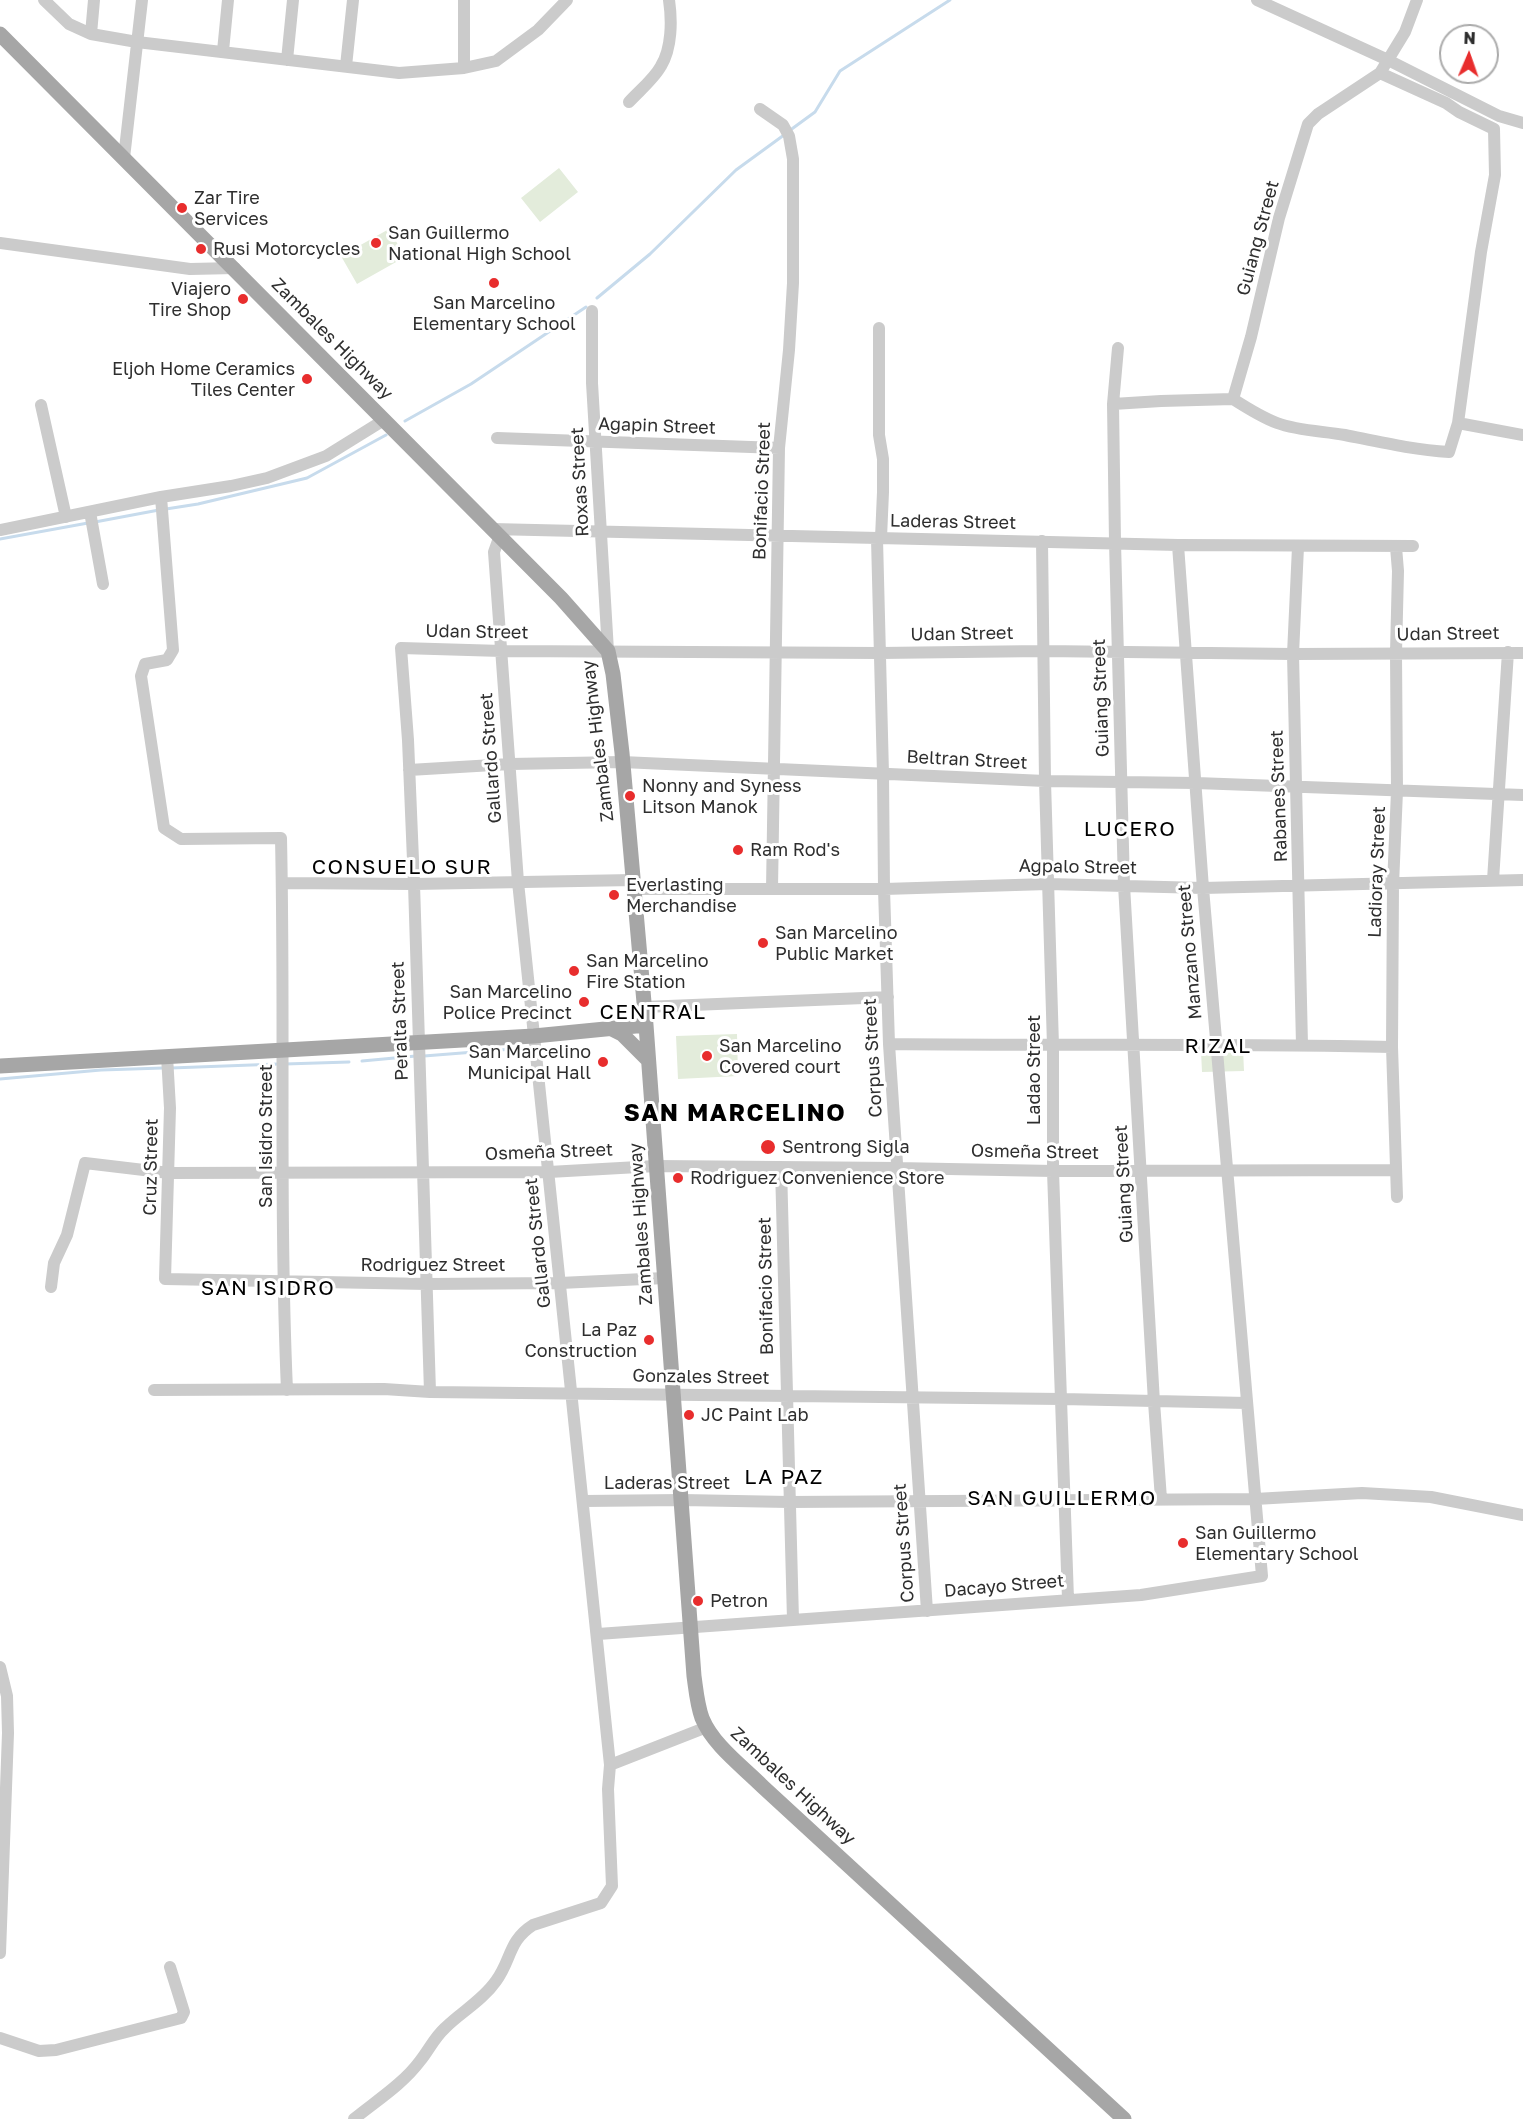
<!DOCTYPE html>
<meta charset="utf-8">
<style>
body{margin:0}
#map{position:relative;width:1523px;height:2119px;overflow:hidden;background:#fff;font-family:"Golos Text",sans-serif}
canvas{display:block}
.north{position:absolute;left:1439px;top:24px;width:60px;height:60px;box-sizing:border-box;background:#fff;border:2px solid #ababab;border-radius:50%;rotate:2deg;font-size:16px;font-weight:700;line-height:24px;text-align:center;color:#2e2e2e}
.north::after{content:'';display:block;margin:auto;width:21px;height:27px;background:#e82d2d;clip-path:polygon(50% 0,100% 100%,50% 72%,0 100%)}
</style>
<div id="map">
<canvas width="1523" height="2119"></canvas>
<div class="north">N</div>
</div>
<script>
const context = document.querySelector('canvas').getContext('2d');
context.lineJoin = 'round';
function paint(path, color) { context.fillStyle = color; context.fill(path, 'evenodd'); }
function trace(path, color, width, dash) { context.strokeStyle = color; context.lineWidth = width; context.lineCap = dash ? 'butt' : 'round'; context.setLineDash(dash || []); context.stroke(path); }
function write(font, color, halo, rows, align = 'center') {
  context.font = font + ' "Golos Text",sans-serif'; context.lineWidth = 6; context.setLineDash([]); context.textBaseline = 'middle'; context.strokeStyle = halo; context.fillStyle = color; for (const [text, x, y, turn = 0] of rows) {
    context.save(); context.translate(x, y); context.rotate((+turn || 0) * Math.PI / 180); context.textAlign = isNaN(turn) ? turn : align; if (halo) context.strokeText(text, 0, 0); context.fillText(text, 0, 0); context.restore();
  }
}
paint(new Path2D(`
 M559,168L578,192L540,222L521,198Z
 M389,229L405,257L357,284L341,256Z
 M737,1034L738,1076L678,1079L676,1036Z
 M1243,1049L1244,1071L1202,1072L1201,1051Z`), '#e3ecdb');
trace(new Path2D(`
 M789,131L815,112L840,71L950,0
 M597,298L650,254L736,170L784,135
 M405,421L471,384L586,307
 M166,509L198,504L307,478L386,435
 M95,522L159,510
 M0,539L88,523
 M424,1056L525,1048
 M362,1061L416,1056
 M285,1064L349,1062
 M171,1068L278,1064
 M0,1079L101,1070L163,1068`), '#c7dbec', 3);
trace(new Path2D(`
 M44,0L69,24L91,34L137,42L399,73L464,68L496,61L538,30L567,0
 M1257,0L1388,60L1499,116L1523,123
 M91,34L94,0
 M223,51L228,0
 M287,60L293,0
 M346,66L353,0
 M464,68V0
 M629,102C639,91 654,79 661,66C672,48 672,20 669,0
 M760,109L783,125L789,136L793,159V283L789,350L779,448L772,889
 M124,158L142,0
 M0,243L190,269L235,268
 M592,311V383L608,651
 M879,328V435L883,459V492L881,538
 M1233,399C1247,408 1261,417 1277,423C1299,431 1323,431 1345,435C1380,442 1414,450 1449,452L1458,423L1481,252L1495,175L1494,129L1459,112L1446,103L1380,73
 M1113,404L1118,348
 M41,405L66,517
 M1458,423L1523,435
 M497,438L779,448
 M161,497L173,650L167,660L145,664L141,676L164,828L181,839L281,838C285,1022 279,1206 287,1390
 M90,512L103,584
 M492,529L1178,545L1413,546
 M0,530L161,497L231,486L267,478L326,456L384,420
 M877,539L883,774L884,889L889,1044L927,1611
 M1042,541L1045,781L1053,1046V1171L1068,1599
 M1298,547L1293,654L1302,1045
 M1396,547L1398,571L1396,653L1397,791L1393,885L1392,1047L1397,1197
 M409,770L510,764L622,762L1045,781L1196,783L1523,795
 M1493,880L1508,652
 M282,883L414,884L633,880
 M633,889H884L1048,884L1203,888L1523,880
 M644,1007L888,997
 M889,1044C1057,1046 1224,1043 1392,1047
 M167,1056L170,1108L165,1279L427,1284L560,1283L665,1278
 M781,1167L793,1620
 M51,1287L54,1263L67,1235L85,1163L169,1173L549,1172L656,1166L897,1168L1053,1171L1396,1170
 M154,1390L384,1389L430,1392L1062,1399L1247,1403
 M430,1392L414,884L408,740L401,648L502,651L880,653L1043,651L1293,654L1523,653
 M1161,1499L1154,1402L1124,885L1115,542L1113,404L1161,401L1233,399L1251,337L1279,218L1308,124L1318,114L1380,73L1405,32L1417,0
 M584,1501L682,1500L789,1502L1255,1499L1362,1493L1431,1497L1523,1515
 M598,1634L1141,1595L1262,1576L1203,888L1178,545
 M0,1667L7,1696L8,1733L0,1953
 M610,1765L707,1727
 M0,2038L39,2051L56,2050L181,2018L184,2012L170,1967
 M354,2119C376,2101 403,2084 420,2061C429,2050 434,2038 445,2028C461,2012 482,2001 496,1981C512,1959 508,1941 533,1925L601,1903L612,1886L608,1789L610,1765L518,882L494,552L499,538`), '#cbcbcb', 12);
trace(new Path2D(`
 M0,34L561,598L608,651L613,674L622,753L646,1025L694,1676C696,1690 697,1704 702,1718C713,1745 742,1766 762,1786L1124,2119
 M612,1029L622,1034L648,1060
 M0,1066L534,1036L646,1025`), '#a6a6a6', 15);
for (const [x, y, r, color] of [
 [182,208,6,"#e82d2d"],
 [376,243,6,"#e82d2d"],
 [201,249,6,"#e82d2d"],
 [494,283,6,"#e82d2d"],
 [243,299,6,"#e82d2d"],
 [307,379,6,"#e82d2d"],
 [630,796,6,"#e82d2d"],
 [738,850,6,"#e82d2d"],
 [614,895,6,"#e82d2d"],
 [763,943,6,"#e82d2d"],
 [574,971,6,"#e82d2d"],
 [584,1002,6,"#e82d2d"],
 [707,1056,6,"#e82d2d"],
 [603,1062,6,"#e82d2d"],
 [768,1147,8,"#e82d2d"],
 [678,1178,6,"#e82d2d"],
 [649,1340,6,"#e82d2d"],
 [689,1415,6,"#e82d2d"],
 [1183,1543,6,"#e82d2d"],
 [698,1601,6,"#e82d2d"]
]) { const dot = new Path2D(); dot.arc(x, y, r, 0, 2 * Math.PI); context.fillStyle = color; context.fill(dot); trace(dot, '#fff', 2); }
write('18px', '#2e2e2e', '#fff', [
 ["Zar Tire",194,198],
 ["Services",194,219],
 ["San Guillermo",388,233],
 ["National High School",388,254],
 ["Rusi Motorcycles",213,249],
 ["Viajero",231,289,"right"],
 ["Tire Shop",231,310,"right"],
 ["San Marcelino",494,303,"center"],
 ["Elementary School",494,324,"center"],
 ["Eljoh Home Ceramics",295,369,"right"],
 ["Tiles Center",295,390,"right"],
 ["Nonny and Syness",642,786],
 ["Litson Manok",642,807],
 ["Ram Rod's",750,850],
 ["Everlasting",626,885],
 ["Merchandise",626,906],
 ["San Marcelino",775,933],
 ["Public Market",775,954],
 ["San Marcelino",586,961],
 ["Fire Station",586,982],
 ["San Marcelino",572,992,"right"],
 ["Police Precinct",572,1013,"right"],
 ["San Marcelino",719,1046],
 ["Covered court",719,1067],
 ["San Marcelino",591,1052,"right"],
 ["Municipal Hall",591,1073,"right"],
 ["Sentrong Sigla",782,1147],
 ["Rodriguez Convenience Store",690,1178],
 ["La Paz",637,1330,"right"],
 ["Construction",637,1351,"right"],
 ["JC Paint Lab",701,1415],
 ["San Guillermo",1195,1533],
 ["Elementary School",1195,1554],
 ["Petron",710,1601]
], 'left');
write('18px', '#2e2e2e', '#fff', [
 ["Guiang Street",1258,238,-75],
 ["Zambales Highway",332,339,45],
 ["Agapin Street",657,426,2],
 ["Roxas Street",580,482,-93],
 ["Bonifacio Street",762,491,-88],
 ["Laderas Street",953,522,1],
 ["Udan Street",477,632,1],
 ["Udan Street",962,634,-1],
 ["Udan Street",1448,634,-1],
 ["Guiang Street",1101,698,-92],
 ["Zambales Highway",598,741,-97],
 ["Gallardo Street",491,758,-94],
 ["Beltran Street",967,760,3],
 ["Rabanes Street",1279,796,-92],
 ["Agpalo Street",1078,867,1],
 ["Ladioray Street",1377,872,-88],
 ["Manzano Street",1190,952,-95],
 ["Peralta Street",400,1021,-92],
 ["Corpus Street",873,1058,-93],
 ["Ladao Street",1034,1070,-90],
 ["San Isidro Street",266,1136,-90],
 ["Osmeña Street",549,1152,-2],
 ["Osmeña Street",1035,1152,1],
 ["Cruz Street",151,1167,-89],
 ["Guiang Street",1124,1184,-93],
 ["Zambales Highway",641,1224,-94],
 ["Gallardo Street",538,1243,-96],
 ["Rodriguez Street",433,1265],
 ["Bonifacio Street",766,1286,-91],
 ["Gonzales Street",701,1377,1],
 ["Laderas Street",667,1483],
 ["Corpus Street",904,1543,-94],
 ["Dacayo Street",1004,1586,-5],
 ["Zambales Highway",793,1786,43]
]);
context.letterSpacing = '1.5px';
write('21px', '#000', '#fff', [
 ["LUCERO",1130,829],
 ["CONSUELO SUR",402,867],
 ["CENTRAL",653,1012],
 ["RIZAL",1218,1046],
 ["SAN ISIDRO",268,1288],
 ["LA PAZ",784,1477],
 ["SAN GUILLERMO",1062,1498]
]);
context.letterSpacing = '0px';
context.letterSpacing = '1.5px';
write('bold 24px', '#000', '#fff', [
 ["SAN MARCELINO",735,1113]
]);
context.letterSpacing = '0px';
</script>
